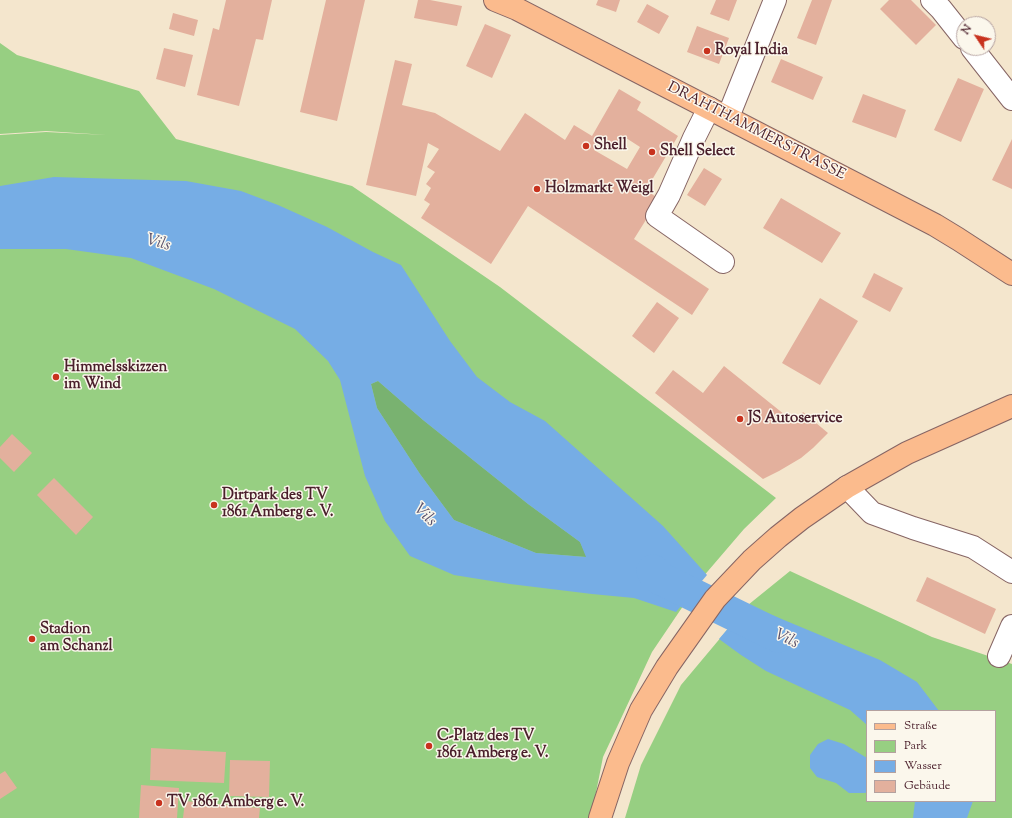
<!DOCTYPE html>
<meta charset="utf-8">
<style>
body{margin:0}
#map{position:relative;width:1012px;height:818px;overflow:hidden;background:#f4e6cd;font-family:"Sorts Mill Goudy",serif}
canvas{display:block}
.legend{position:absolute;left:866px;top:710px;width:130px;height:92px;box-sizing:border-box;background:#fbf7ec;border:1px solid #b4a19f;margin:0;padding:5px 7px;list-style:none;font-size:12px;color:#4a1f2b}
.legend li{display:flex;align-items:center;gap:8px;height:20px}
.legend b{width:20px;border:1px solid #b4a19f}
.north{position:absolute;left:956px;top:16px;width:40px;height:40px;box-sizing:border-box;background:#fbf7ec;border:1px solid #b4a19f;border-radius:50%;rotate:305deg;font-size:11px;font-weight:700;line-height:16px;text-align:center;color:#4a1f2b}
.north::after{content:'';display:block;margin:auto;width:14px;height:18px;background:#c8321e;clip-path:polygon(50% 0,100% 100%,50% 72%,0 100%)}
</style>
<div id="map">
<canvas width="1012" height="818"></canvas>
<ul class="legend">
<li><b style="height:5px;background:#fbbb8d"></b>Straße</li>
<li><b style="height:11px;background:#97cf82"></b>Park</li>
<li><b style="height:11px;background:#76ade5"></b>Wasser</li>
<li><b style="height:11px;background:#e3b09d"></b>Gebäude</li>
</ul>
<div class="north">N</div>
</div>
<script>
const context = document.querySelector('canvas').getContext('2d');
context.lineJoin = 'round';
function paint(path, color) { context.fillStyle = color; context.fill(path, 'evenodd'); }
function trace(path, color, width, dash) { context.strokeStyle = color; context.lineWidth = width; context.lineCap = dash ? 'butt' : 'round'; context.setLineDash(dash || []); context.stroke(path); }
function write(font, color, halo, rows, align = 'center') {
  context.font = font + ' "Sorts Mill Goudy",serif'; context.lineWidth = 3; context.setLineDash([]); context.textBaseline = 'middle'; context.strokeStyle = halo; context.fillStyle = color; for (const [text, x, y, turn = 0] of rows) {
    context.save(); context.translate(x, y); context.rotate((+turn || 0) * Math.PI / 180); context.textAlign = isNaN(turn) ? turn : align; if (halo) context.strokeText(text, 0, 0); context.fillText(text, 0, 0); context.restore();
  }
}
paint(new Path2D(`
 M0,43L17,55L139,91L176,139L352,186L500,287L776,498L744,529L702,578L652,652L603,757L591,818H0V135L46,132L107,135L46,131L0,134Z
 M790,571L932,637L1012,664V818H625L641,765L681,685L748,605ZM867,711H995V801H867Z`), '#97cf82');
paint(new Path2D(`
 M378,381L423,420L528,504L580,542L587,557L536,553L454,520L420,474L377,408L371,384Z`), '#79b270');
paint(new Path2D(`
 M54,177L186,181L241,191L278,205L327,227L373,252L401,265L450,341L477,377L510,402L545,421L663,526L707,575L676,612L634,598L592,594L510,584L454,575L410,556L385,521L365,476L340,380L328,361L295,329L214,289L131,258L66,249H0V186ZM378,381L423,420L528,504L580,542L586,557L536,553L454,520L420,474L377,408L371,384Z
 M748,605L880,660L917,682L939,711H867V725L850,710L766,671L741,655L719,639Z
 M828,739L844,744L867,758V792L865,793H849L836,783L817,777L810,768V755L818,744Z
 M915,801H973L967,818H913Z`), '#76ade5');
trace(new Path2D(`
 M653,571L661,579L778,636`), '#76ade5', 33);
paint(new Path2D(`
 M226,0H272L263,40L256,39L239,106L197,95L213,28L219,30Z
 M326,0H365L337,121L300,112Z
 M418,0H430L462,6L457,26L414,18Z
 M598,0H620L616,12L596,5Z
 M716,0H737L729,21L710,14Z
 M812,0H832L816,45L797,38Z
 M889,0H911L936,25L916,45L880,9Z
 M647,4L669,16L659,34L637,22Z
 M173,13L198,20L194,36L169,29Z
 M485,24L511,35L492,78L466,66Z
 M697,26L729,38L719,64L687,52Z
 M164,48L193,55L185,87L156,79Z
 M781,59L823,77L813,100L771,82Z
 M395,60L412,64L402,105L435,113L500,151L525,113L565,140L574,125L592,136L619,89L641,102L637,110L678,136L646,190L659,199L634,239L709,289L692,315L528,206L491,264L421,218L430,204L424,200L431,188L426,184L435,172L427,167L439,149L428,143L416,196L366,185ZM623,136L640,147L627,169L594,150L600,141L615,150Z
 M958,78L984,89L961,142L934,130Z
 M863,94L906,110L896,138L852,122Z
 M1012,139V189L992,180Z
 M704,168L722,179L705,206L687,195Z
 M781,198L841,233L822,263L763,228Z
 M874,273L903,288L890,312L862,297Z
 M820,298L858,321L820,385L782,363Z
 M657,302L679,318L654,353L632,336Z
 M724,366L795,423L803,412L828,433L813,448L801,458L779,471L763,479L655,393L673,370L703,393Z
 M12,434L32,453L14,472L0,458V447Z
 M54,478L93,517L76,535L37,495Z
 M927,577L996,609L985,634L916,601Z
 M151,748L226,752L224,783L150,780Z
 M230,760L270,761L269,797L229,796Z
 M5,771L17,788L0,799V774Z
 M141,785L179,788L177,818H139Z
 M185,801L260,808L259,818H183Z`), '#e3b09d');
const minor = new Path2D(`
 M932,0L941,9L964,38
 M972,48L1012,99
 M709,108L694,138L669,195L657,216L723,262
 M728,117L775,0
 M847,487L872,513L913,528L973,547L1012,572
 M999,656L1012,626`);
const major = new Path2D(`
 M495,0L517,9L935,225L958,239L1012,274
 M600,818L618,763L641,710L667,667L715,599L752,560L778,537L802,518L847,487L907,453L1012,406`);
trace(minor, '#866564', 24);
trace(major, '#866564', 24);
trace(minor, '#fff', 22);
trace(major, '#fbbb8d', 22);
for (const [x, y, r, color] of [
 [707,51,4,"#c8321e"],
 [586,146,4,"#c8321e"],
 [652,152,4,"#c8321e"],
 [537,189,4,"#c8321e"],
 [56,377,4,"#c8321e"],
 [740,419,4,"#c8321e"],
 [214,505,4,"#c8321e"],
 [32,639,4,"#c8321e"],
 [429,746,4,"#c8321e"],
 [159,803,4,"#c8321e"]
]) { const dot = new Path2D(); dot.arc(x, y, r, 0, 2 * Math.PI); context.fillStyle = color; context.fill(dot); trace(dot, '#fbf7ec', 1.5); }
write('bold 15px', '#4a1f2b', '#fbf7ec', [
 ["Royal India",715,51],
 ["Shell",594,146],
 ["Shell Select",660,152],
 ["Holzmarkt Weigl",545,189],
 ["Himmelsskizzen",64,368],
 ["im Wind",64,385],
 ["JS Autoservice",748,419],
 ["Dirtpark des TV",222,496],
 ["1861 Amberg e. V.",222,513],
 ["Stadion",40,630],
 ["am Schanzl",40,647],
 ["C-Platz des TV",437,737],
 ["1861 Amberg e. V.",437,754],
 ["TV 1861 Amberg e. V.",167,803]
], 'left');
write('15px', '#4a1f2b', '#fbf7ec', [
 ["DRAHTHAMMERSTRASSE",756,132,27]
]);
write('italic 16px', '#59516c', '#fbf7ec', [
 ["Vils",158,244,16],
 ["Vils",424,516,45],
 ["Vils",786,640,26]
]);
</script>
